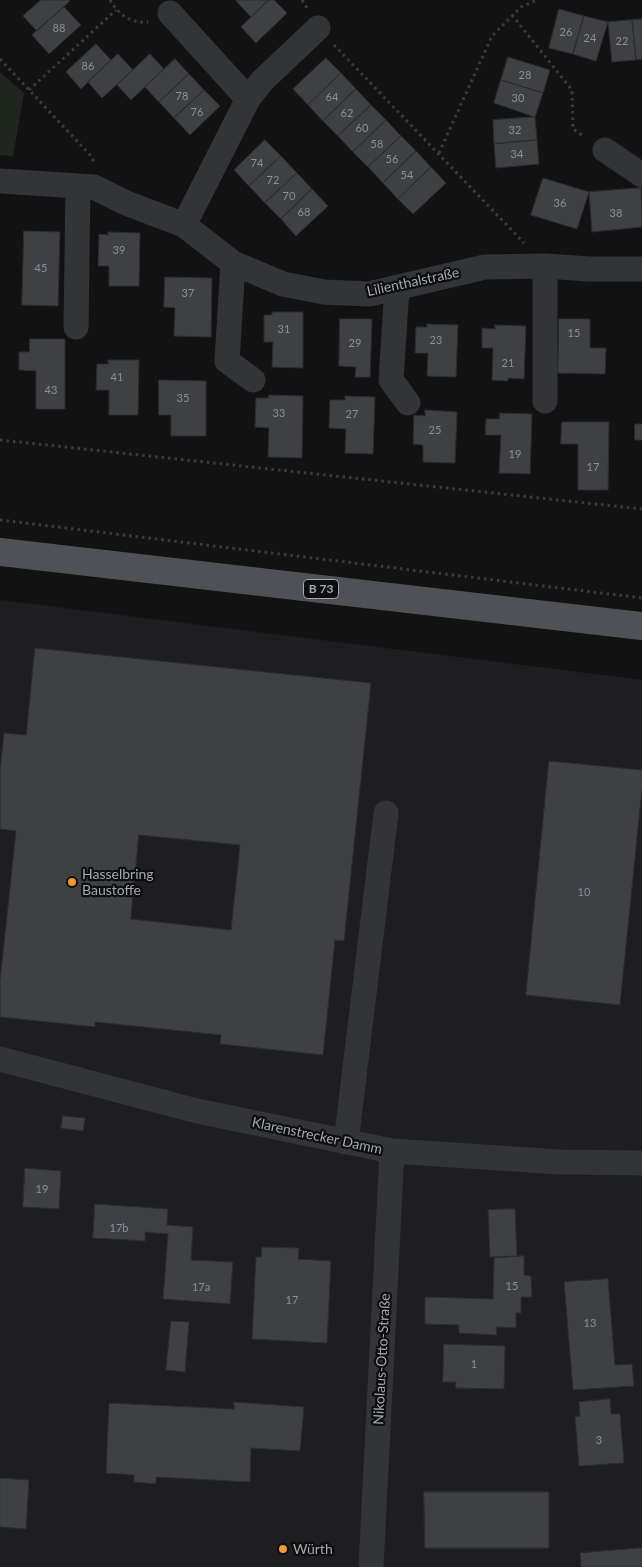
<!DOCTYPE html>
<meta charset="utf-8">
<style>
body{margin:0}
canvas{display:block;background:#121213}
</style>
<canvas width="642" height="1567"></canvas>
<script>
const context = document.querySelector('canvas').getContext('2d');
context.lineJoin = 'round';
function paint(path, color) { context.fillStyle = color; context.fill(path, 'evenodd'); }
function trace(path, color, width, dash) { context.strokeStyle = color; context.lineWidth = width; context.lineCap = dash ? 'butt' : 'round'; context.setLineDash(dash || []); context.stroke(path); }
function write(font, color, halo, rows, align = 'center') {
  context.font = font + ' Lato,sans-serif'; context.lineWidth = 4.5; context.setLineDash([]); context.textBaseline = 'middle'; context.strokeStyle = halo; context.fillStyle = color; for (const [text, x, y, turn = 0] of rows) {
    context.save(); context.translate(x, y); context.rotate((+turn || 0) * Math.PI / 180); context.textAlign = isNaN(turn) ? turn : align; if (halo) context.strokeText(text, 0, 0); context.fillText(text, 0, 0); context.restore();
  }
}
paint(new Path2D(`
 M0,600L642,680V1567H0Z`), '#1e1e20');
paint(new Path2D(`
 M0,72L24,93L13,156L0,155Z`), '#1e261e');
const building = new Path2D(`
 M41,0H68L70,1L37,31L23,16Z
 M237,0H269L251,17L236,1Z
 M269,0H274L287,13L256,43L241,27Z
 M64,7L81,25L49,54L32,35Z
 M559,9L584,16L573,54L549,48Z
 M584,16L608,22L596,61L573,54Z
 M642,19V59L636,60L632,20Z
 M632,20L636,60L612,62L608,22Z
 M96,44L111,60L81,89L66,72Z
 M118,54L133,70L102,98L88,82Z
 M150,54L164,69L131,100L117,85Z
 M508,57L550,70L543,93L501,80Z
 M326,58L341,73L308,105L293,89Z
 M175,59L189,74L159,102L145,87Z
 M341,73L356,89L323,121L308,105Z
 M189,74L204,90L174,118L159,102Z
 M501,80L543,93L535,117L494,103Z
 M356,89L371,105L338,136L323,121Z
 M204,90L220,106L190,135L174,118Z
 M371,105L386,120L353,152L338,136Z
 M535,117L537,140L494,144L493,120Z
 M386,120L401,136L368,167L353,152Z
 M401,136L416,151L383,183L368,167Z
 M265,140L281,156L249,186L234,170Z
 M537,140L539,164L496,168L494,144Z
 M416,151L431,167L398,199L383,183Z
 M281,156L297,173L265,203L249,186Z
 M431,167L446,183L413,214L398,199Z
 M297,173L312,189L281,219L265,203Z
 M543,178L589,192L577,229L531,215Z
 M641,188L642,227L592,232L589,192Z
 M312,189L328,206L296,236L281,219Z
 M24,231L60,232L58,306L22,305Z
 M108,232L140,233L139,286H109V266H98L99,234L108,235Z
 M165,277L212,278L211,337L174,336L175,308L164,307Z
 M272,312H303V368L272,367L273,342H264V315H272Z
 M340,319H372L370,377H355L356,367L339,366Z
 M559,319H590V348H606L605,374L558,373Z
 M427,324L458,325L456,377L427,376L428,353H415L416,327H427Z
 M495,325L526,326L524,379L508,378V381L492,380L493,348H482V328L495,329Z
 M30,339H65V409H36V371L19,370V352H29Z
 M108,360H139L138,415H109V390H96L97,364H108Z
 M159,380L206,381V436H171V415H159Z
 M269,395L303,396L302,458L268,457L269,428L255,427L256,398H268Z
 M345,396L375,397L373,454L345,453L346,429L329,428L330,400H345Z
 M425,410L457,412L455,463L423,462V445L413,444L414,415L425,416Z
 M500,413L532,414L530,474L499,473L501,435H485L486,419H499Z
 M562,422H609L608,490H578V444H561Z
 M635,424H642V440H635Z
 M35,648L371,683L344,941L335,940L323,1055L220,1044L221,1035L95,1022V1027L0,1017V981L16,831L0,829V770L4,733L26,735ZM139,835L240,845L231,930L131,919Z
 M549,761L642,770V789L620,1005L526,995Z
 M63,1116L85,1118L83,1131L61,1128Z
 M25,1168L61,1171L59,1209L23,1207Z
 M95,1204L168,1209L167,1225L193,1227L191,1260L233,1262L230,1304L163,1299L168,1234L145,1232V1241L93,1238Z
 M515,1209L517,1256L490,1257L488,1210Z
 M262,1247L299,1248L298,1259L331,1261L327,1343L252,1339L256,1257H261Z
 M524,1256V1275L531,1276L532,1297H521V1313H516V1328L496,1327L497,1335L459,1333V1325L425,1324V1297L493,1299L494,1258Z
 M608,1279L615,1365L632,1364L634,1386L573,1390L564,1282Z
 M171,1321L189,1322L185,1372L166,1370Z
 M444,1344L505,1346L504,1389L455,1388L456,1382H443Z
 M610,1399L611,1414H620L624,1463L579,1466L575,1417L580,1416L579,1402Z
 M234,1402L304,1407L300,1451L251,1448L250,1482L156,1477V1484L134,1482V1475L106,1473L109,1403L234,1409Z
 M0,1478L29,1480L26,1529L0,1527Z
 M424,1492H549V1548H425Z
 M642,1548V1567H581L580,1553Z`);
paint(building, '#3e4043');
trace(building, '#2c2c2f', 1);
trace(new Path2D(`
 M110,0C118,14 131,24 148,22
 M302,0L307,8
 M512,15L572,90L573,129L585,137
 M334,45L524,243
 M0,59L93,158V164
 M29,90L116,10
 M439,153L492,36L521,7L537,0
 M0,440L642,509
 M0,520L642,598`), '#393b3f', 3, [2.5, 4]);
trace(new Path2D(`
 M170,13L248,99L184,225
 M248,99L262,81L318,28
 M605,150L642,175
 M0,181L94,187L126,203L184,225L233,263L283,284L324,292L369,294L485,267L545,266L589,269H642
 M233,263L227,361L253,380
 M545,266V401
 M397,287L391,380L408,403
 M76,327L78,186
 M0,1059L197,1111L392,1151L560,1162L642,1163
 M346,1142L386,813
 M371,1567L392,1151`), '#333438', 25);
trace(new Path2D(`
 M0,552L642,626`), '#4f5157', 28);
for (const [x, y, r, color] of [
 [72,882,5,"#f39a2a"],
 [283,1549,5,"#f39a2a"]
]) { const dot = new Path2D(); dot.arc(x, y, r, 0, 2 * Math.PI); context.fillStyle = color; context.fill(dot); trace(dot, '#0d0d0e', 2); }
write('11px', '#8a9098', null, [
 ["88",59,28],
 ["26",566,32],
 ["24",590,38],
 ["22",622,41],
 ["86",88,66],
 ["28",525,75],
 ["78",182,96],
 ["64",332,97],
 ["30",518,98],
 ["76",197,112],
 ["62",347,113],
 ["60",362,128],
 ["32",515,130],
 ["58",377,144],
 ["34",517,154],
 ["56",392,159],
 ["74",257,163],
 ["54",407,175],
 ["72",273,180],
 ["70",289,196],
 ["36",560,203],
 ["68",304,212],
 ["38",616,213],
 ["39",119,250],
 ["45",41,268],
 ["37",188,293],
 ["31",284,329],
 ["15",574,333],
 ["23",436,340],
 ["29",355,343],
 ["21",508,363],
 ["41",117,377],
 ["43",51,390],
 ["35",183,398],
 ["33",279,413],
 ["27",352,414],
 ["25",435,430],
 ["19",515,454],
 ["17",593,467],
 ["10",584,892],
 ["19",42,1189],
 ["17b",119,1228],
 ["15",512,1286],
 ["17a",201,1287],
 ["17",292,1300],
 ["13",590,1323],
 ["1",474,1364],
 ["3",599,1440]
]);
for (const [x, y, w] of [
 [321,589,35]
]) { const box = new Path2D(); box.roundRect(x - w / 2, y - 9.5, w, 19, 4); context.fillStyle = '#0d0d0e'; context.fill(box); trace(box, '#a3aab4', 1); }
write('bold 12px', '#a3aab4', null, [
 ["B 73",321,589]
]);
write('14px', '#a3aab4', '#0d0d0e', [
 ["Lilienthalstraße",413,282,-12],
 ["Klarenstrecker Damm",317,1136,12],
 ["Nikolaus-Otto-Straße",382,1359,-87]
]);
write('14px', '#a3aab4', '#0d0d0e', [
 ["Hasselbring",82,874],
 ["Baustoffe",82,890],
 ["Würth",293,1549]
], 'left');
</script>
